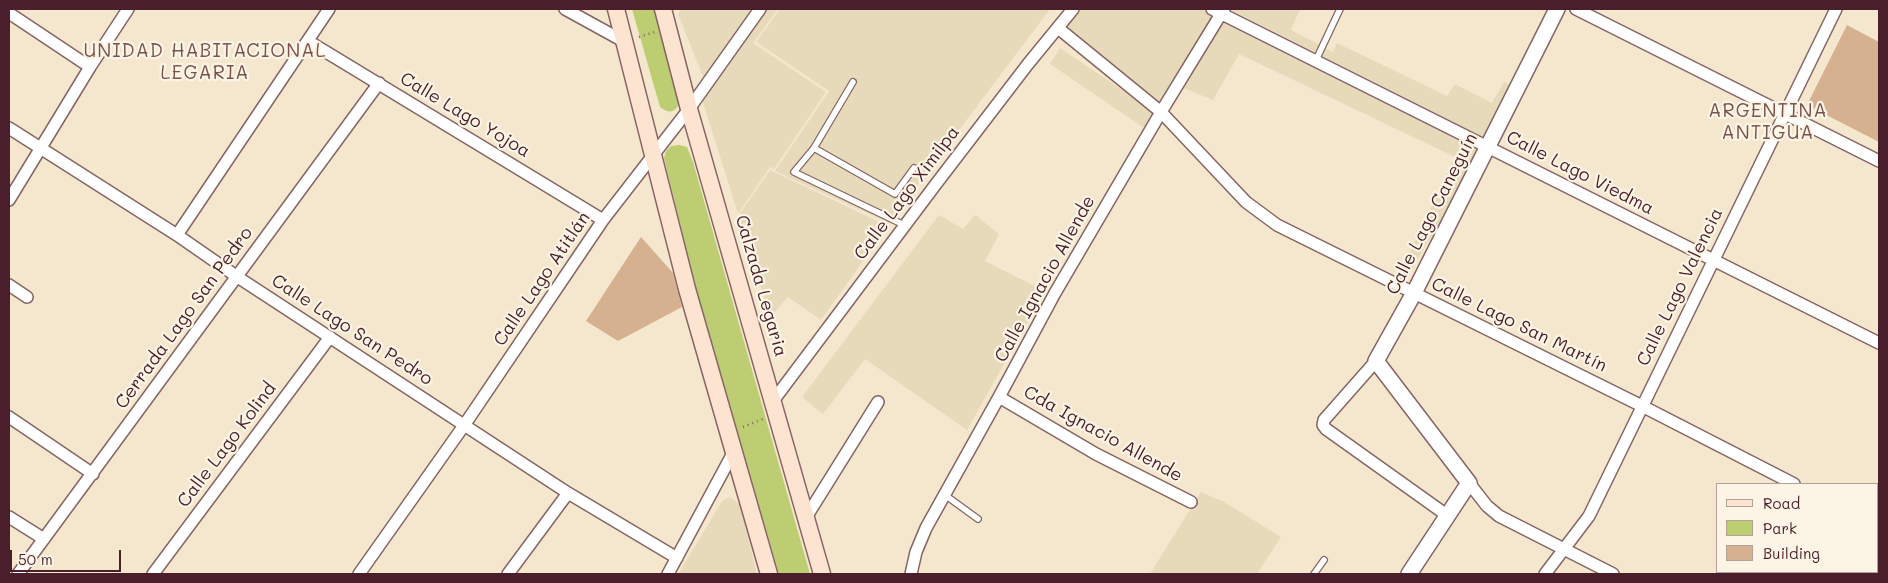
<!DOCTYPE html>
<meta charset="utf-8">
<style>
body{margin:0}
#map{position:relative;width:1888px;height:583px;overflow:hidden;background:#f4e7cd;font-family:Mali,sans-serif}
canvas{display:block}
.frame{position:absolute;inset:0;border:10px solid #4a1f2b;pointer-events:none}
.legend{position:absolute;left:1716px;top:483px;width:162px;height:90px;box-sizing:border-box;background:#fcf5e5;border:1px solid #b59f9b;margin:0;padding:6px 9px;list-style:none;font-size:15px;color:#4a1f2b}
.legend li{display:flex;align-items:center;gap:10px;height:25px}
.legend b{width:25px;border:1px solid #b59f9b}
.scale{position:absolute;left:10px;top:550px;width:111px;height:22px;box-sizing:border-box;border:2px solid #4a1f2b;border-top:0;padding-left:6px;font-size:15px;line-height:18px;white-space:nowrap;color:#4a1f2b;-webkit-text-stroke:4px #fcf5e5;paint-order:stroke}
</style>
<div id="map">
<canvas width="1888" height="583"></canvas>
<div class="frame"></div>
<ul class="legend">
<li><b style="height:6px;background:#fde4d1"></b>Road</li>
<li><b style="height:14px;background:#bcce71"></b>Park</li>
<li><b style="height:14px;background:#d6b190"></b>Building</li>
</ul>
<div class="scale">50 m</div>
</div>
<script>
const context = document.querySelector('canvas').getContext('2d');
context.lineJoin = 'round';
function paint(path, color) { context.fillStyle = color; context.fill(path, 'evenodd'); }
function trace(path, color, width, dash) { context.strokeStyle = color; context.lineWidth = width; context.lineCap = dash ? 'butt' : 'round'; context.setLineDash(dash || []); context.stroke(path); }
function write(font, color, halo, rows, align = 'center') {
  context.font = font + ' Mali,sans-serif'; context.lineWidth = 4.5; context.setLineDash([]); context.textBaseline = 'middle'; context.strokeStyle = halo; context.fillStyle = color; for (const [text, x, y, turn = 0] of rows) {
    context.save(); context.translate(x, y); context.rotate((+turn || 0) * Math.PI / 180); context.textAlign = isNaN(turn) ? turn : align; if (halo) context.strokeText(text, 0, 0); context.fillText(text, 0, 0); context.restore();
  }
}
paint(new Path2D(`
 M681,9H755L704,79L678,14Z
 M765,9H778L753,43L826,92L774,169L770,167L738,214L701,96Z
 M780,9H1050L889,223L775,171L829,91L756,42Z
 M1080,9H1201L1215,16L1161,103L1064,29Z
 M1234,9H1300L1291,30L1333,52L1337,43L1447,96L1455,84L1492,103L1504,82L1512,86L1485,138L1233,11Z
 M1224,19L1479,149L1448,209L1410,272L1402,269L1455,157L1239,54L1213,100L1184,88Z
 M1060,48L1155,112L1144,128L1050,64Z
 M770,170L888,226L821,320L788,297L770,317L739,215Z
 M939,215L963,229L975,215L999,234L985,261L1045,291L967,430L865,359L823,414L802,397Z
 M1201,492L1224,502L1281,537L1257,574H1150Z
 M731,497L740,505L757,574H678L723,500Z`), '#e7daba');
paint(new Path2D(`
 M632,9H657L680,100C677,112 670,115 660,107Z
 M679,145L687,147L693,162L810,574H779L693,277L664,158L666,151L671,146Z`), '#bcce71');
paint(new Path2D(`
 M1847,25L1879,42V142L1807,105Z
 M641,237L673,273L682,307L618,341L586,321Z`), '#d6b190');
const service = new Path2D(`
 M1316,60L1340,9
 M853,82L814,148L794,172L904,225
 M814,148L895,194L914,168
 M945,495L978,519
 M1314,574L1324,560`);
const minor = new Path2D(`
 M565,9L625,42
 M1212,9L1879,343
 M1576,9L1879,161
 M9,13L90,67
 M1058,28L1161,112L1246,202L1277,225L1642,406L1794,484
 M308,41L603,220
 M9,128L177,235L236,276L568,493L677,558
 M9,200L90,67L128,9
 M177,235L329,9
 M9,285L27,297
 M1376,361L1324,420L1323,425L1326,429L1448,516
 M999,397L1096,454L1191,502
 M773,401L936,184L1028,64L1073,9
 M9,417L93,474
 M1469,483L1487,506L1499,516L1613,574
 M1877,506L1879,500
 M9,517L44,539
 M805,519L878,402
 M1877,527L1879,528
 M18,574L379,83
 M153,574L330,337
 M359,574L465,424L603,220L689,109L760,9
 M508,574L568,493
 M668,574L733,453
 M911,574L916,552L926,528L999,397L1055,293L1161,112L1224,9
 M1545,574L1589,516L1836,9
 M1848,574L1849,572`);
const tertiary = new Path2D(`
 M1409,574L1469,483L1376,361L1414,293L1557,9`);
const secondary = new Path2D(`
 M616,9L687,289L769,574
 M663,9L689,109L822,574`);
trace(service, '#866564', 8);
trace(minor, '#866564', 14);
trace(tertiary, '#866564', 18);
trace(secondary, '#866564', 19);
trace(new Path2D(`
 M639,37L655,32
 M743,427L763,419`), '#866564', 2.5, [1, 4]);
trace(service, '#fff', 5.5);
trace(minor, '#fff', 11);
trace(tertiary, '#fff', 15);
trace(secondary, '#fde4d1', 16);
write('18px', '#4a1f2b', '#fcf5e5', [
 ["Calle Lago Yojoa",465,115,31],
 ["Calle Lago Viedma",1580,173,27],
 ["Calle Lago Ximilpa",907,193,-53],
 ["Calle Lago Caneguín",1432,214,-63],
 ["Calle Lago Atitlán",542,279,-56],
 ["Calle Ignacio Allende",1045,279,-61],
 ["Calzada Legaria",761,286,74],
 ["Calle Lago Valencia",1680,287,-64],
 ["Cerrada Lago San Pedro",184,318,-54],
 ["Calle Lago San Martín",1519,325,26],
 ["Calle Lago San Pedro",352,330,33],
 ["Cda Ignacio Allende",1103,434,29],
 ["Calle Lago Kolind",227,445,-53]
]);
context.letterSpacing = '1px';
write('19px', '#7b524e', '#fcf5e5', [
 ["UNIDAD HABITACIONAL",205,51],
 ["LEGARIA",205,73],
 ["ARGENTINA",1768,111],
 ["ANTIGUA",1768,133]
]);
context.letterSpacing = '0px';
</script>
